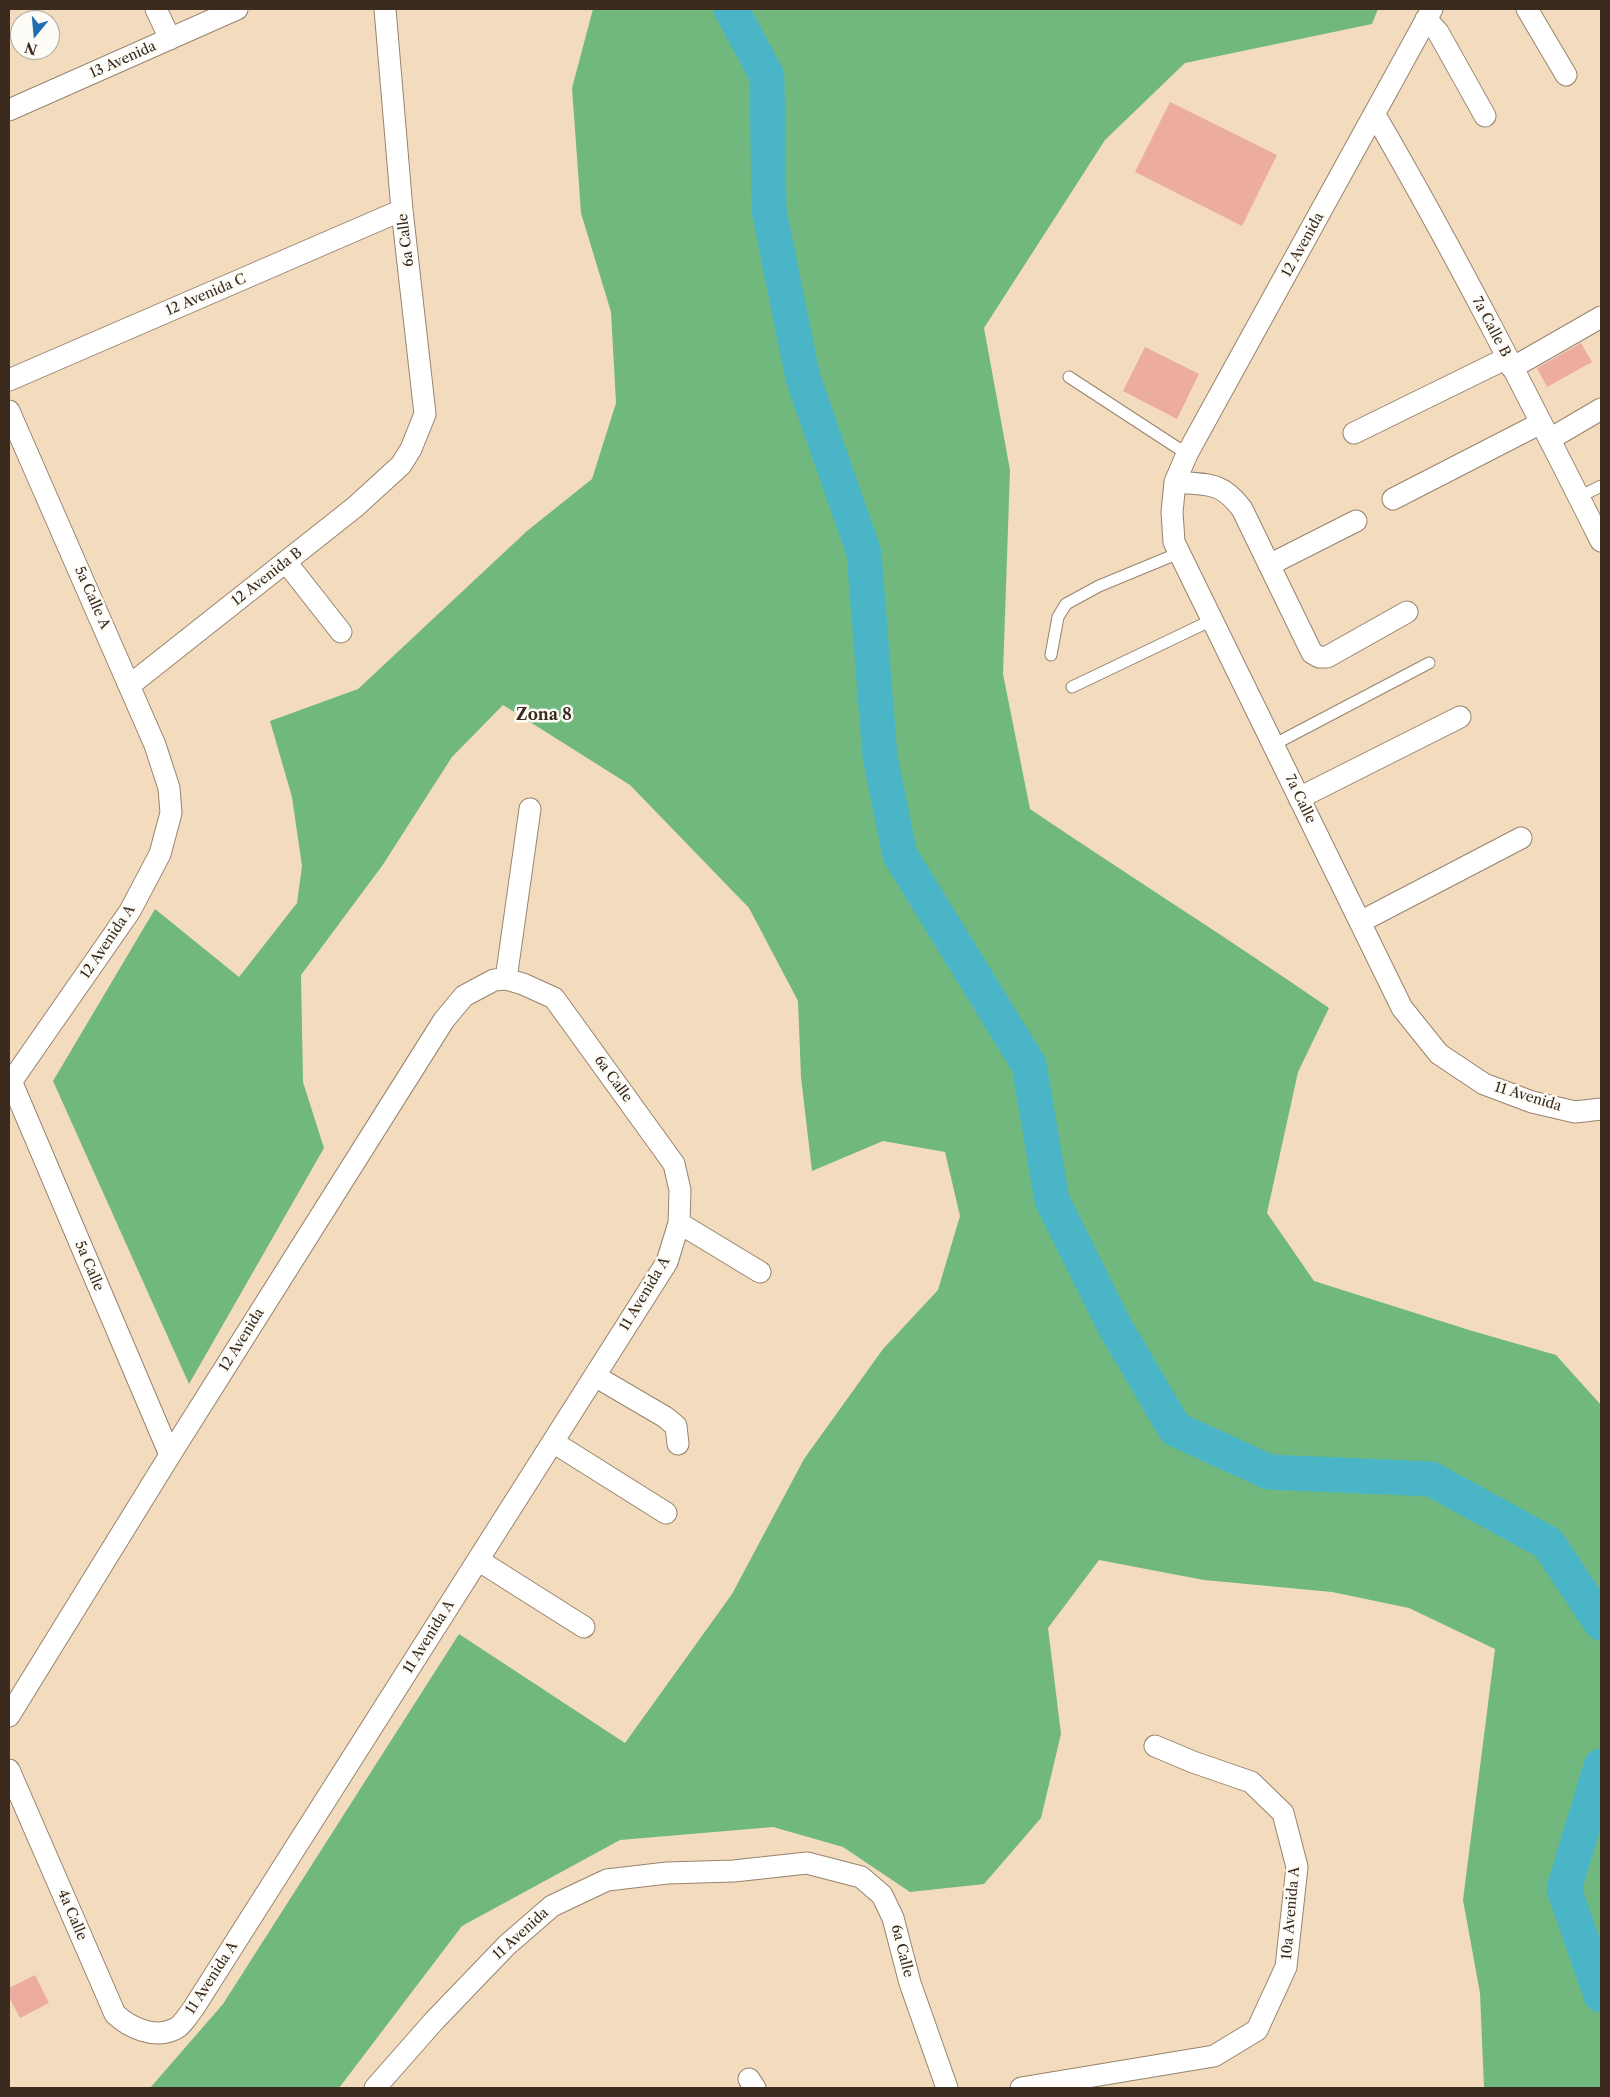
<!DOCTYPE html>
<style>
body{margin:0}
#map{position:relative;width:1610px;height:2097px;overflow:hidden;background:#f3dcbd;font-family:"Libre Caslon Text",serif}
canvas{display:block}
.frame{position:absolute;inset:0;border:10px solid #3b2a1e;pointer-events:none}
.north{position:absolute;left:10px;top:10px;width:50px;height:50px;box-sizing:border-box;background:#fdfcf7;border:1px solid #afa8a0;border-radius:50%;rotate:197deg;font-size:14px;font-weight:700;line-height:20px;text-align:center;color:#3b2a1e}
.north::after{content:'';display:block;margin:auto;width:18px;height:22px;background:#1f6fb2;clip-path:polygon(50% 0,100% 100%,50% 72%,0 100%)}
</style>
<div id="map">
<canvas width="1610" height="2097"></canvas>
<div class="frame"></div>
<div class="north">N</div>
</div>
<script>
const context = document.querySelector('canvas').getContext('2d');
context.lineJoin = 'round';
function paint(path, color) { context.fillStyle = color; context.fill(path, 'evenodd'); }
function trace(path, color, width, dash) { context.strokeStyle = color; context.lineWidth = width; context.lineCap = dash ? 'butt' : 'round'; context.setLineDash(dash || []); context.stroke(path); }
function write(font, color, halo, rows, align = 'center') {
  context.font = font + ' "Libre Caslon Text",serif'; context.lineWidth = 5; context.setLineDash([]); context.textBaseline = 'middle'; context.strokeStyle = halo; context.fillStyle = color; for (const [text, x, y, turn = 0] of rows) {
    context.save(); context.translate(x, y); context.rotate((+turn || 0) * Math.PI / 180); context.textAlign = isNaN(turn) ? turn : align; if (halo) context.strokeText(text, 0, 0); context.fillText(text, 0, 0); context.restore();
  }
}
paint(new Path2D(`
 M593,9H1378L1372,24L1185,63L1105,140L984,328L1010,470L1003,674L1030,809C1129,876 1231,940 1329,1008L1298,1072L1267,1213L1314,1281L1469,1330L1556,1355L1601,1405V2088H1484L1480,1993L1463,1900L1495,1649L1409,1608L1332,1592L1204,1580L1099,1560L1048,1628L1061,1734L1041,1818L984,1884L910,1892L843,1847L773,1827L620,1840L462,1926L339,2088H150L223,2004L459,1634L625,1743L732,1594L804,1459L883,1349L938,1290L960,1216L945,1152L883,1141L812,1171L801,1077L798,1001L749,908L630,785L503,705L452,757L382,866L301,975L303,1082L324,1148L189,1384L53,1081L155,909L239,977L297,903L302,866L292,797L270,721L358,689L527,531L592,479L616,403L611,312L581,213L572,88Z`), '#71b87e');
trace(new Path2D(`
 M731,9L767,76L769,211L803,378L864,553L880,757L900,855L1029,1065L1052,1200L1114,1325L1175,1429L1269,1472L1431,1479L1548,1543L1601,1623
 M1601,1766L1564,1889L1601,1995`), '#4bb5c8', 35);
paint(new Path2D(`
 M1170,102L1277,155L1242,226L1135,172Z
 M1581,343L1592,362L1547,387L1537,368Z
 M1145,347L1199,374L1177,419L1123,391Z
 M35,1975L49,2003L20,2018L9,1997V1988Z`), '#edaca0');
const lane = new Path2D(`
 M1069,377L1187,454
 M1579,497L1601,486
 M1051,655L1058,617L1066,604L1099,586L1179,553
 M1072,687L1212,620
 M1273,745L1429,663`);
const street = new Path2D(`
 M156,9L170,39
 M1432,9L1187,454L1175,482L1172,512L1174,542L1402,1008L1439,1054L1484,1084L1532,1102L1575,1112L1601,1109
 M1527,9L1566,75
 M1426,19L1438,32L1485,116
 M9,110L237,9
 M1375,115C1456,254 1529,398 1601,541
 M1512,368L1601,317
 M9,380L402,210
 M9,411L155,745L169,788L171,813L160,854L130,911L11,1082
 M1354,433L1507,358
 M1550,439L1601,409
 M1175,482C1208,485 1221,481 1242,509L1312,653L1319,657H1327L1407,612
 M1393,499L1541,423
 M286,562L341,632
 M1269,565L1356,521
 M130,685L355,507L401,465L411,449L425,414L402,210L385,9
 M1299,798L1460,717
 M1360,922L1521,838
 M506,979L530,809
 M9,1076L170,1455
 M679,1223L760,1272
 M595,1376L665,1417L676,1426L678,1444
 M553,1442L666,1513
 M478,1560L584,1627
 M9,1716L170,1455L444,1020L464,996L494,980L506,979L523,984L554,998L674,1164L680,1190L679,1223L667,1262L193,2009C188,2015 182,2026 175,2029C154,2039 130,2028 115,2014L9,1770
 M749,2079L755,2088
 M375,2088L434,2021L507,1945L552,1906L607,1880L667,1873L734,1871L807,1863L861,1877L882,1895L893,1918L910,1983L947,2088
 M1021,2088L1214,2056L1257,2030L1286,1967L1297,1867L1283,1813L1251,1782L1193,1762L1155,1746`);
trace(lane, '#97836e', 13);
trace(street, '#97836e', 23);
trace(lane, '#fff', 11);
trace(street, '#fff', 21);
write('14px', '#3b2a1e', '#fdfcf7', [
 ["13 Avenida",123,60,-24],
 ["6a Calle",406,240,-97],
 ["12 Avenida",1303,245,-61],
 ["12 Avenida C",206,295,-23],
 ["7a Calle B",1491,327,62],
 ["12 Avenida B",267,577,-38],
 ["5a Calle A",92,598,66],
 ["7a Calle",1300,799,64],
 ["12 Avenida A",108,942,-56],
 ["6a Calle",613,1079,54],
 ["11 Avenida",1528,1097,17],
 ["5a Calle",89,1266,67],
 ["11 Avenida A",645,1294,-59],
 ["12 Avenida",242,1340,-58],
 ["11 Avenida A",429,1637,-58],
 ["10a Avenida A",1291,1913,-85],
 ["4a Calle",72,1915,67],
 ["11 Avenida",521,1934,-42],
 ["6a Calle",902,1951,76],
 ["11 Avenida A",212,1978,-57]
]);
write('bold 16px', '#3b2a1e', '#fdfcf7', [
 ["Zona 8",544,715]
]);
</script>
